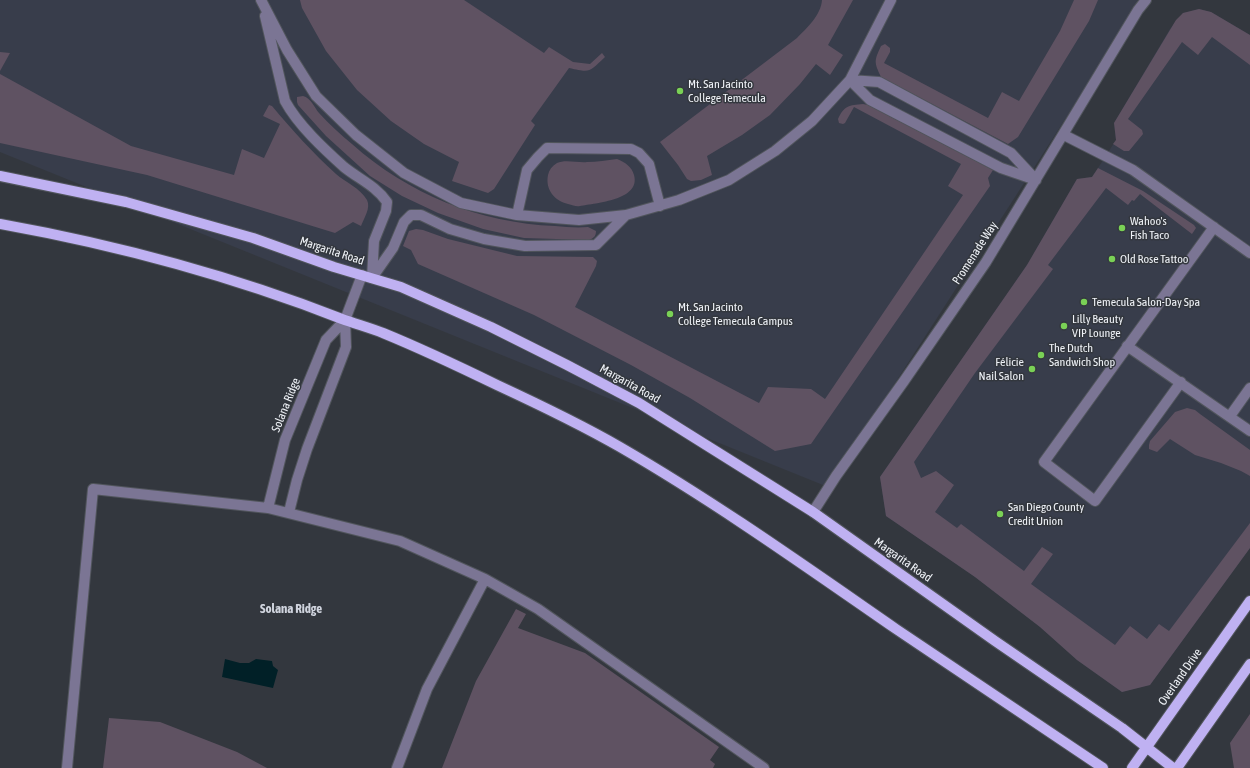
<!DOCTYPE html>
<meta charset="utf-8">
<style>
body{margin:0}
canvas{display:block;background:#33373e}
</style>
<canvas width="1250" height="768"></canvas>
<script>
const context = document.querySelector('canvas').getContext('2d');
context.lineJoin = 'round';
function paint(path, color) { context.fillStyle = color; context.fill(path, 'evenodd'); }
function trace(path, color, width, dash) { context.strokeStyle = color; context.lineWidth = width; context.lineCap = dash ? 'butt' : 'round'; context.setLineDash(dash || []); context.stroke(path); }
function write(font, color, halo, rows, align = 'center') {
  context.font = font + ' "Asap Condensed",sans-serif'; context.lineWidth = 3; context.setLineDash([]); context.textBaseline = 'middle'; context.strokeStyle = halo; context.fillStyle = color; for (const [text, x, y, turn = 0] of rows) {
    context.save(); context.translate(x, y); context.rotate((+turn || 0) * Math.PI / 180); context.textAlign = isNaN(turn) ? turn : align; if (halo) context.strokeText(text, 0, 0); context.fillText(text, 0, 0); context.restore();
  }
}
paint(new Path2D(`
 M0,0H1142L828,487L0,152Z
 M1199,9L1211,12L1250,35V548L1150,685L1122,692L1077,660L1040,627L975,577L886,516L880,477L1027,265L1077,179L1092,177L1098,168L1116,140L1114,123L1170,29L1183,13Z`), '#383d4b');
paint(new Path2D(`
 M300,0H464L544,53L549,47L573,62L590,64L602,53L605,57C589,72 591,73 569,68L531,121L535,125L494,189L488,193L452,181L459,162L424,144L391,121L357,90L326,51L302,8Z
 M822,0H853L828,45L843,55L830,75L816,64L800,84L770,115L742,135L707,156L712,175L701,180L691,181L687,179L678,165L660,142L797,38C807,28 821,15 822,0Z
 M1074,0H1098L1089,21L1018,137L1008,144L881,77C874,62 874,61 881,46L885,44L890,48V52L884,63L988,118L1002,92L1019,101L1060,31Z
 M1199,9L1211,12L1250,35V65L1212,37L1198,55L1182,42L1128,119L1142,130L1143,134L1129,151H1124L1113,144L1116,140L1114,123L1176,20L1183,13Z
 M0,52L10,53L0,71Z
 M0,74L131,146L234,175L242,149L264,158L280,124L263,116L269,105L272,106C292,130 313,153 336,174C345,182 360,188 367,200C371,208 364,218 361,226L353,222L335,233L147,175L0,143Z
 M303,96C311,98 314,107 319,113C329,124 341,135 352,144C408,194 480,223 555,226C566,227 577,228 588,227L596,231C596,236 594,238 589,240L524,238L483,229L438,213L402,196L370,176L326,136L298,105L297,102V97Z
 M863,104L868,105L993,170L988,178L990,186L811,444L775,451L690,398L631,365L534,315L418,264L411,250L403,246L409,231L416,229L423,230L448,239L517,256L593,257L597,261L596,266L575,307L759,403L768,387L811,389L825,399L963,195L948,186L961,164L854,107L845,123L843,124L839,123L838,119C844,106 849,105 863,104Z
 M617,159C625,162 632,167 634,175C641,200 596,203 580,206C576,207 573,205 568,204C555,201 545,190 548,175C549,170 552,166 557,163C565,159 578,163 587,162C597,162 607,160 617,159Z
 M1098,168L1143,191L1194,225L1196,228L1192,234L1140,194L1134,201L1132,200L1128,205L1106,188L1048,265L1053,269L975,373L914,462L921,478L936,471L954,485L935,512L957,528L961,524L1024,571L1042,547L1053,554L1031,584L1115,645L1130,626L1147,639L1159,624L1169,631L1250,523V548L1150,685L1122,692L1077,660L1040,627L975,577L886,516L880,477L1027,265L1077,179L1092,177Z
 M1187,408L1195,410L1200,414L1250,450V476L1241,471L1221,463L1195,455L1170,439L1157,452L1149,449V445L1150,441L1175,412Z
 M516,609L526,614L518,628L585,653L719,747L710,760L715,764L713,768H442L476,681Z
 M1250,714V768H1234L1230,743Z
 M109,718L160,722L237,752L267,768H103Z`), '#5f5262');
paint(new Path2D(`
 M225,659L240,663H249L256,659L272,661L273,666L278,670L273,688L222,677Z`), '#012027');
const minor = new Path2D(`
 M261,0L287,50L316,96L356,135L404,173L461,203L517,215L579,220L626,215L679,200L729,180L775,151L812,121L850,80L891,0
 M265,16L285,101C298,125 324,149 344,167C359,179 376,186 387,202L386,211L374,241L372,278
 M850,80L879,82L1011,153L1036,180
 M850,80L870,100L1001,168L1036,180
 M1064,135L1133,170L1250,253
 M517,215L527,170L538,157L547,148L631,149L639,153L649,164L660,206
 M372,278L393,248L404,222L411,215H421L450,229L484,239L525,246L596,245L626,215
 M1127,346L1250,431
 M1181,382L1095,501L1044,462L1214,227
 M1230,416L1250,388
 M268,508L285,440L326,340L345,320
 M289,512L297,480L307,449L346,347L345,320L362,275
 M813,512L836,476L904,381L986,262L1138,10L1146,0
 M485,579L538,609L764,768
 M67,768L93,489L268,508L400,541L485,579L427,689L397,768`);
const major = new Path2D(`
 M0,176L126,202L253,238L334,267L401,287L491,327L567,365L639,403L813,512L995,641L1122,728L1173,768
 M0,224C117,245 232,276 342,319C356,324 370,328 383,333C422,349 460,367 497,385C538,404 580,424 620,447C715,502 805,566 896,629C965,676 1034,722 1103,768
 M1132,768L1250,601
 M1177,768L1250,664`);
trace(minor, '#51555c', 12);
trace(major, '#51555c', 12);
trace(minor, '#7b7594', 10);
trace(major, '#bfb1f2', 10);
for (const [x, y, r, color] of [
 [680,91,4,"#7ad156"],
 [1122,228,4,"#7ad156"],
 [1112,259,4,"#7ad156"],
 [1084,302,4,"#7ad156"],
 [670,314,4,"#7ad156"],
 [1064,326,4,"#7ad156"],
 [1041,355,4,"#7ad156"],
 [1032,369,4,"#7ad156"],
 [1000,514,4,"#7ad156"]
]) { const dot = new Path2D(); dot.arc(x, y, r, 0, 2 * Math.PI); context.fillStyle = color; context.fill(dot); trace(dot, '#33373e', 1.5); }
write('12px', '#eff2f7', '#33373e', [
 ["Mt. San Jacinto",688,84],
 ["College Temecula",688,98],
 ["Wahoo's",1130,221],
 ["Fish Taco",1130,235],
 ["Old Rose Tattoo",1120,259],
 ["Temecula Salon-Day Spa",1092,302],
 ["Mt. San Jacinto",678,307],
 ["College Temecula Campus",678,321],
 ["Lilly Beauty",1072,319],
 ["VIP Lounge",1072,333],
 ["The Dutch",1049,348],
 ["Sandwich Shop",1049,362],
 ["Félicie",1024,362,"right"],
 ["Nail Salon",1024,376,"right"],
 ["San Diego County",1008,507],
 ["Credit Union",1008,521]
], 'left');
write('12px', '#eff2f7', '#33373e', [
 ["Margarita Road",332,251,18],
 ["Promenade Way",975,253,-57],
 ["Margarita Road",630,384,29],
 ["Solana Ridge",286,405,-68],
 ["Margarita Road",903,560,35],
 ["Overland Drive",1180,677,-55]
]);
write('bold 13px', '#d0d4de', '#33373e', [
 ["Solana Ridge",291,609]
]);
</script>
